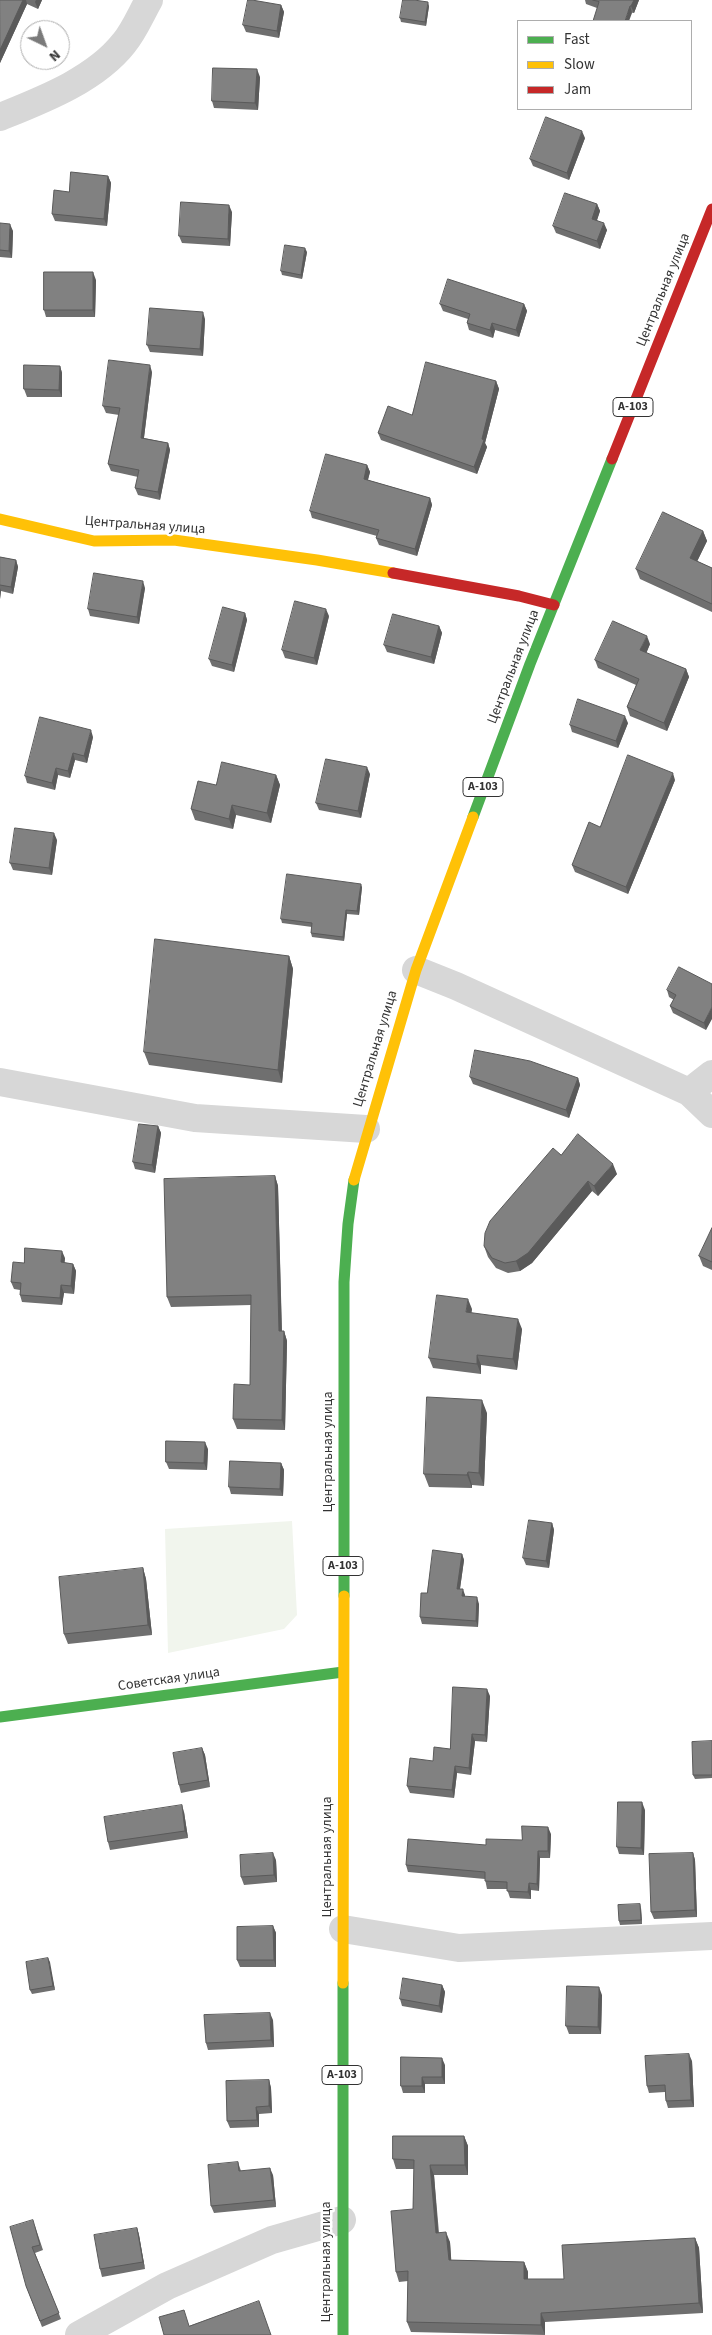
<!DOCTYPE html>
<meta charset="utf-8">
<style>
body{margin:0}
#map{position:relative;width:712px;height:2335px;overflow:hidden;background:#fff;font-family:"Source Sans 3",sans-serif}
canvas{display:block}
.legend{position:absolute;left:517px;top:20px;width:175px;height:90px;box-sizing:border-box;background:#fff;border:1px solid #adadad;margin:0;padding:6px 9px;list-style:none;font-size:15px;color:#333}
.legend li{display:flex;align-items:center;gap:10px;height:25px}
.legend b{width:25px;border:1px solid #adadad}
.north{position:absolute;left:20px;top:20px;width:50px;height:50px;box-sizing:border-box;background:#fff;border:1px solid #adadad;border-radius:50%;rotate:138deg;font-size:14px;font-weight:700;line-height:20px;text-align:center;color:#333}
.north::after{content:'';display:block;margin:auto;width:18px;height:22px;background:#7a7a7a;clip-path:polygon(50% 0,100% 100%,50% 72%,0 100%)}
</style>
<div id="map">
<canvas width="712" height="2335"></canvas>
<ul class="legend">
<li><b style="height:6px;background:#4caf50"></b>Fast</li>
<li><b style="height:6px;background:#ffc107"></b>Slow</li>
<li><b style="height:6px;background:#c62828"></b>Jam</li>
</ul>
<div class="north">N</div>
</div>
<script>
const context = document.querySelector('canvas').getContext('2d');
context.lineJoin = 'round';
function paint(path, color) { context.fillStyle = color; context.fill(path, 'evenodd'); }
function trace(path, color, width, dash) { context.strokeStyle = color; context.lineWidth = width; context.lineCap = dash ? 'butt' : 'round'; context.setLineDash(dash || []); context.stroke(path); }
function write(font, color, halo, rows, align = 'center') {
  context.font = font + ' "Source Sans 3",sans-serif'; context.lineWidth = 5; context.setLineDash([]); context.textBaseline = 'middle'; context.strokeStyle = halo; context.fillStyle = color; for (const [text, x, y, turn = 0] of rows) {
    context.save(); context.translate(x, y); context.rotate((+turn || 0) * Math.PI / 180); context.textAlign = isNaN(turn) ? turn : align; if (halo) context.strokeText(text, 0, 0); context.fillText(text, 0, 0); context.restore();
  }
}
paint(new Path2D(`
 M292,1521L297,1615L284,1629L168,1653L165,1529Z`), '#f1f5ed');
trace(new Path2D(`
 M0,117C42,100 95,80 124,43C134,31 141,14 149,0
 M416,970L456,986L689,1092L712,1114
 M0,1082L195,1118L366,1129
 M689,1092L712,1074
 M343,1929L459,1948L712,1936
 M79,2335L167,2286L272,2240L342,2220`), '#d7d7d7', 28);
trace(new Path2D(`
 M473,817L530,664L612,459
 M344,1596V1282L348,1224L354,1180
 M0,1717L343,1672
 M343,2335V1983`), '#4caf50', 11);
trace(new Path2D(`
 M0,519L94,541L174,540L317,560L393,573
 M354,1180L416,970L473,817
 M343,1983L344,1596`), '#ffc107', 11);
trace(new Path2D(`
 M612,459L712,209
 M393,573L519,596L554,605`), '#c62828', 11);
paint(new Path2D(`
 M0,0H42L38,9L27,4L0,63Z
 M585,0H639L634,13L597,8L586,4Z
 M281,5L284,12L279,38L246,32L243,25Z
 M429,6L426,26L401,22L400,18Z
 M260,77L258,110L214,108L212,101Z
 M585,138L569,180L533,166L530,159Z
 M108,176L111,183L107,226L55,221L52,214L69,192Z
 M597,204L600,211L597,220L607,230L600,249L556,233L553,226Z
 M232,212L230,246L182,243L179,236Z
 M0,223L13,231L12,258L0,257Z
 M307,252L302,279L282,275L281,271Z
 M96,280L95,317H46L44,310Z
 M440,304H524L527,311L519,337L495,330L493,338L469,330L467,323L468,319L443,311Z
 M205,319L203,356L150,352L147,345Z
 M60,366L62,373V397H27L24,389Z
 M152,372L144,438L168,443L170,450L160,500L138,495L135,488L138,477L111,471L108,464L119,415L106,413L103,406Z
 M496,381L499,389L485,443L487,447L477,474L381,440L378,433L412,415Z
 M367,465L370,472L368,480L430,498L432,505L417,556L379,545L376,538L377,536L312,518L310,511Z
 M703,531L707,541L697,561L712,568V612L640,579L636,569Z
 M0,557L16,560L18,567L13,594L1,591L0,599Z
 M145,588L139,624L90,616L88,609Z
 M245,613L247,620L234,672L212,666L209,659Z
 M329,616L317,665L285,658L282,650Z
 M439,626L442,633L434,664L387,652L384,645Z
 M650,644L646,653L686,669L689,677L667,731L630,716L627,707L636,685L598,668L595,660Z
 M628,723L618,748L572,732L570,725Z
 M93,737L87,763L75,760L70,778L58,775L55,790L27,783L25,776Z
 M370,774L361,818L319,810L316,803Z
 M276,775L280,785L271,823L236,815L233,829L195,820L191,809L216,785Z
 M675,780L628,894L575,872L572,865Z
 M57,840L52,875L13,870L10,863Z
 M362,887L359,915L347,914L344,941L312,937L311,933L312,927L282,923L281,919Z
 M289,956L293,969L282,1083L149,1065L144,1052Z
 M712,984L706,1030L673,1013L670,1006L674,1000L669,997L667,990Z
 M470,1077L578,1078L580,1085L569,1118L473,1084Z
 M158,1126L161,1133L155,1173L135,1169L133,1162Z
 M561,1155L617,1174L598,1196L592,1191L532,1263L520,1271L508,1273L496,1268L488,1257L484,1246Z
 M275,1176L278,1186L282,1331H284L287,1341L285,1430L237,1429L233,1419L250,1385L251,1305L171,1307L167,1297Z
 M712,1228V1270L703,1266L699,1256Z
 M65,1258L64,1263L73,1264L76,1271L74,1294L64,1293L62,1305L22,1302L20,1295V1290L14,1289L11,1282L24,1263Z
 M472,1309L471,1313L522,1329L517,1370L481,1365V1374L433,1368L429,1358Z
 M487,1413L484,1486L472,1485V1488L429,1487L424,1474Z
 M208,1449L207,1470L169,1469L166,1462Z
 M281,1463L284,1470L283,1496L231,1494L229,1487Z
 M552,1523L554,1530L549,1568L526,1565L523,1558Z
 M462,1554L464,1560L460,1589L465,1595V1597L479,1604L478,1627L422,1624L420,1617L427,1593Z
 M143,1568L146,1579L152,1635L68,1644L64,1634Z
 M490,1696L487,1742L475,1741L471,1775L457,1773L454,1798L410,1793L407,1786L433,1761L450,1749Z
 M712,1741V1778L695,1779L693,1775Z
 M202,1748L205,1755L210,1787L181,1793L179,1785Z
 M645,1810L644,1855L619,1854L617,1847Z
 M184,1812L188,1838L110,1850L108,1842Z
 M551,1834L550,1858H540L539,1891L531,1890V1899L510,1898L507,1889H487L485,1879L408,1872L406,1865L486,1845L522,1840Z
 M693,1853L695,1860L697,1917L654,1919L651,1912Z
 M276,1860L277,1882L244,1885L241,1877Z
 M641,1908L642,1924L620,1925L619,1921Z
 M273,1926L276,1933V1967H240L237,1960Z
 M48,1958L55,1990L32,1994L30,1990Z
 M442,1985L445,1992L442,2013L402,2006L400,1999Z
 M602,1995L601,2034H569L566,2026Z
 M273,2020L274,2047L208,2050L206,2043Z
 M692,2061L694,2107L668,2108L666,2101L665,2092L649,2093L647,2086Z
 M445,2065V2084H425V2093H403L401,2086Z
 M269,2080L271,2088L272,2113L259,2114V2127L230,2128L227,2121Z
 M464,2136L468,2146V2175H434L439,2233L450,2242L451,2260L524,2262L528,2272V2279H564L695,2238L699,2248L703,2313L545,2322V2335L411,2332L407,2322L408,2281L399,2282L396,2272L413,2209L414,2169H396L393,2159Z
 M238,2162L241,2171L273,2175L276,2207L214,2213L211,2206Z
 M35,2226L43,2250L35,2253L61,2319L42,2327L26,2286Z
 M137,2228L139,2235L145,2269L102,2277L100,2269Z`), '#6f6f6f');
paint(new Path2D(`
 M23,0H26L27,4L0,63V50Z
 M36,0H42L38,9L35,2Z
 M634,0H639L634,13L631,6Z
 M428,2L429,6L426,26L425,22Z
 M281,5L284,12L279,38L277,31Z
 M630,6L632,13L629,21H625Z
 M257,69L260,77L258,110L255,103Z
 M582,131L585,138L569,180L567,173Z
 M108,176L111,183L107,226L104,219Z
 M597,204L600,211L595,226L592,219Z
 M229,205L232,212L230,246L228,239Z
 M604,223L607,230L600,249L597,241Z
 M10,224L13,231L12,258L9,251Z
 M305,248L307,252L302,279L301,275Z
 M93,272L96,280L95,317L93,310Z
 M524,304L527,311L519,337L516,330Z
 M203,312L205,319L203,356L200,349Z
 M492,323L495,330L493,338L490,330Z
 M150,365L152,372L143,445L141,438Z
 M60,366L62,373V397L59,390Z
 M496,381L499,389L485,443L487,447L477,474L474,467Z
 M168,443L170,450L160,500L158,492Z
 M367,465L370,472L366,486L364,479Z
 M430,498L432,505L417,556L415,549Z
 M703,531L707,541L694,568L690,558Z
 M16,560L18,567L13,594L11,587Z
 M143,581L145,588L139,624L137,617Z
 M0,588L1,591L0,599Z
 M326,609L329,616L317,665L314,658Z
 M245,613L247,620L234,672L232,665Z
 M439,626L442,633L434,664L431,657Z
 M647,636L650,644L644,659L640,650Z
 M686,669L689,677L667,731L664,723Z
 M625,716L628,723L618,748L616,741Z
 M91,730L93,737L87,763L84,756Z
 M73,753L75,760L70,778L68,771Z
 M367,767L370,774L361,818L358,811Z
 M56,768L58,775L55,790L52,783Z
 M673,773L675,780L628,894L626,887Z
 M276,775L280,785L271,823L267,813Z
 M232,805L236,815L233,829L229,819Z
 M54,833L57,840L52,875L49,868Z
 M361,884L362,887L359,915L357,911Z
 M346,910L347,914L344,941L343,937Z
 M289,956L293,969L282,1083L278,1070Z
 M712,1007V1019L706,1030L704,1023Z
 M578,1078L580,1085L569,1118L566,1110Z
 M158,1126L161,1133L155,1173L152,1165Z
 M613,1164L617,1174L598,1196L594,1186Z
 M275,1176L278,1186L282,1341L279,1331Z
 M588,1181L592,1191L532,1263L520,1271L516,1261Z
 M62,1251L65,1258L64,1270L61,1262Z
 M73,1264L76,1271L74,1294L71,1286Z
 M61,1285L64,1293L62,1305L60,1298Z
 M468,1299L472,1309L470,1322L466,1312Z
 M518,1319L522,1329L517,1370L513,1359Z
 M284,1331L287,1341L285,1430L282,1420Z
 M477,1355L481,1365V1374L477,1364Z
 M482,1400L487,1413L484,1486L479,1473Z
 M205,1442L208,1449L207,1470L204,1463Z
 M281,1463L284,1470L283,1496L280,1489Z
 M468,1472L472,1485V1488L467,1475Z
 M552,1523L554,1530L549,1568L546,1561Z
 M462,1554L464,1560L459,1595L457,1589Z
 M143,1568L146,1579L152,1635L148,1625Z
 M463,1589L465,1595L464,1603L462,1596Z
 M477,1597L479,1604L478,1627L476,1621Z
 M487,1689L490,1696L487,1742L485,1735Z
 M472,1734L475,1741L471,1775L469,1768Z
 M202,1748L205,1755L210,1787L208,1780Z
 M455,1766L457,1773L454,1798L452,1790Z
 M642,1802L645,1810L644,1855L641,1848Z
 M182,1805L184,1812L188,1838L185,1831Z
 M548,1827L551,1834L550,1858L548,1851Z
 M538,1851L540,1858L539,1891L537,1884Z
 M273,1853L276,1860L277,1882L274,1875Z
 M693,1853L695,1860L697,1917L695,1910Z
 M529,1883L531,1890V1899L528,1892Z
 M640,1904L641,1908L642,1924L641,1920Z
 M273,1926L276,1933V1967L274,1960Z
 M48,1958L50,1962L55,1990L53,1986Z
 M442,1985L445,1992L442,2013L439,2006Z
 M599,1987L602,1995L601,2034L598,2027Z
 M270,2013L273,2020L274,2047L271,2040Z
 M689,2054L692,2061L694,2107L691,2100Z
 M442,2058L445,2065V2084L442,2077Z
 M422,2077L425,2084V2093L422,2086Z
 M269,2080L271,2088L272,2113L269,2106Z
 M256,2107L259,2114V2127L257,2120Z
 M464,2136L468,2146V2175L465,2165Z
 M430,2165L434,2175L439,2243L436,2233Z
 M270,2168L273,2175L276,2207L274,2200Z
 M137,2228L139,2235L145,2269L143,2262Z
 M446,2232L450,2242L452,2270L449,2260Z
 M695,2238L699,2248L703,2313L699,2303Z
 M524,2262L528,2272V2289L524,2279Z
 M541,2313L545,2322V2335L541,2325Z`), '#5a5a5a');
const building = new Path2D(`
 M0,0H23L0,50Z
 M248,0H252L281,5L277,31L243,25Z
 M403,0H414L428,2L425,22L400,18Z
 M593,0H634L631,6H630L625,21H593L599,2Z
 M213,68L257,69L255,103L212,101Z
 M546,117L582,131L567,173L530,159Z
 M71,172L108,176L104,219L52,214L54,190L69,192Z
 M565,193L597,204L592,219L604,223L597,241L553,226Z
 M181,202L229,205L228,239L179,236Z
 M0,223L10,224L9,251L0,250Z
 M285,245L305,248L301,275L281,271Z
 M44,272H93V310H44Z
 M448,279L524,304L516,330L492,323L490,330L467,323L470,314L440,304Z
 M150,308L203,312L200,349L147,345Z
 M109,360L150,365L141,438L168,443L158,492L135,488L139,470L108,464L120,408L103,406Z
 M426,362L496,381L482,439L484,440L474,467L378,433L388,406L412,415Z
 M24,365L60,366L59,390L24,389Z
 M326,454L367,465L364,479L430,498L415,549L376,538L379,530L310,511Z
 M663,512L703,531L690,558L712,568V604L636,569Z
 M0,557L16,560L11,587L0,585Z
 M94,573L143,581L137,617L88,609Z
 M295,601L326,609L314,658L282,650Z
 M223,607L245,613L232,665L209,659Z
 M393,614L439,626L431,657L384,645Z
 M613,621L647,636L640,650L686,669L664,723L627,707L639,679L595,660Z
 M578,699L625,716L616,741L570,725Z
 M40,717L91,730L84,756L73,753L68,771L56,768L52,783L25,776Z
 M628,755L673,773L626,887L572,865L589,822L600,827Z
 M326,759L367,767L358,811L316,803Z
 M222,762L276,775L267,813L232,805L229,819L191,809L198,781L216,785Z
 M15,828L54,833L49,868L10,863Z
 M287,874L361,884L357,911L346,910L343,937L311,933L312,923L281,919Z
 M155,939L289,956L278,1070L144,1052Z
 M679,967L712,984V1007L704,1023L670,1006L676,995L667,990Z
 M475,1050L530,1061L578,1078L566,1110L470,1077Z
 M139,1124L158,1126L152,1165L133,1162Z
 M578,1134L613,1164L594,1186L588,1181L528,1253L516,1261L505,1263L492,1258L484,1246L485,1233L490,1221L553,1148L561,1155Z
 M275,1176L279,1331H284L282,1420L233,1419L234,1384L250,1385L251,1295L167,1297L164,1179Z
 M712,1228V1262L699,1256Z
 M25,1248L62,1251L61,1262L73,1264L71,1286L61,1285L60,1298L20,1295L21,1283L11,1282L13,1262L24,1263Z
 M437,1295L468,1299L466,1312L518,1319L513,1359L477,1355V1364L429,1358Z
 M427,1397L482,1400L479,1473L468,1472L467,1475L424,1474Z
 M166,1441L205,1442L204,1463L166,1462Z
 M230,1461L281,1463L280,1489L229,1487Z
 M529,1520L552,1523L546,1561L523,1558Z
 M433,1550L462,1554L457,1589H463L462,1596L477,1597L476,1621L420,1617L421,1593H427Z
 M143,1568L148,1625L64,1634L59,1577Z
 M453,1687L487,1689L485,1735L472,1734L469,1768L455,1766L452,1790L407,1786L410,1758L433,1761L434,1747L450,1749Z
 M712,1741V1775H693L692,1742Z
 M202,1748L208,1780L179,1785L173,1753Z
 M618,1802H642L641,1848L617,1847Z
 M182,1805L185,1831L108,1842L104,1817Z
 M522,1826L548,1827V1851H538L537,1884L529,1883L528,1892L507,1891V1882L485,1881V1872L406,1865L408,1839L486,1845V1839L522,1840Z
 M273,1853L274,1875L241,1877L240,1855Z
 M693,1853L695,1910L651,1912L649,1854Z
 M640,1904L641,1920L619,1921L618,1905Z
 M273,1926L274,1960H237V1927Z
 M48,1958L53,1986L30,1990L26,1962Z
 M403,1978L442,1985L439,2006L400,1999Z
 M567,1986L599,1987L598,2027L566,2026Z
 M270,2013L271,2040L206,2043L204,2015Z
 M689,2054L691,2100L666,2101L665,2085L647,2086L645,2056Z
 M401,2057L442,2058V2077H422V2086H401Z
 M269,2080V2106L256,2107L257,2120L227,2121L226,2081Z
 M393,2136H464L465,2165H430L436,2233L446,2232L449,2260L524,2262V2279H564L562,2245L695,2238L699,2303L541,2313V2325L407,2322L408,2271L396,2272L391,2211L413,2209L414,2160L393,2159Z
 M238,2162L239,2171L270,2168L274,2200L211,2206L208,2165Z
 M33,2220L40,2245L32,2247L59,2313L40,2321L26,2286L10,2227Z
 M137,2228L143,2262L100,2269L94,2235Z
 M259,2301L271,2335H164L159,2317L184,2310L189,2326Z`);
paint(building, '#818181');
trace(building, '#5a5a5a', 1);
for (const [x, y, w] of [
 [633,407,40],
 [483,787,40],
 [343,1566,40],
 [342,2075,40]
]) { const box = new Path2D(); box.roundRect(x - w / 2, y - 9.5, w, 19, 4); context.fillStyle = '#fff'; context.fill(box); trace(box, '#333', 1); }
write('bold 12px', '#333', null, [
 ["А-103",633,407],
 ["А-103",483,787],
 ["А-103",343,1566],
 ["А-103",342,2075]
]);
write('14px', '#333', '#fff', [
 ["Центральная улица",664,290,-68],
 ["Центральная улица",145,526,4],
 ["Центральная улица",514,667,-69],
 ["Центральная улица",376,1049,-73],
 ["Центральная улица",329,1452,-90],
 ["Советская улица",169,1680,-8],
 ["Центральная улица",328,1857,-90],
 ["Центральная улица",327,2262,-90]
]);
</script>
